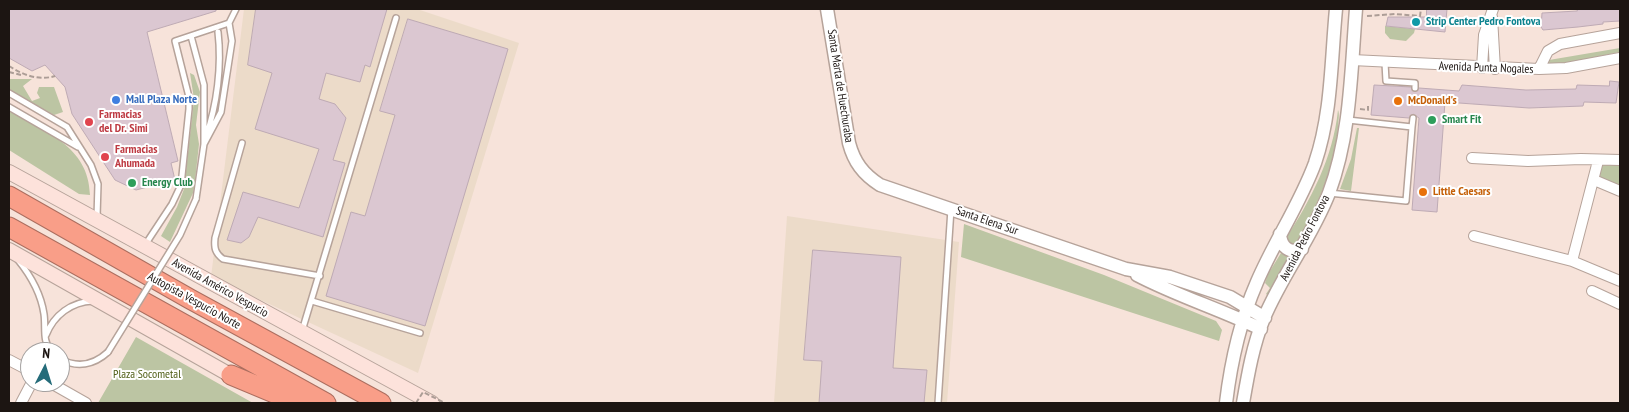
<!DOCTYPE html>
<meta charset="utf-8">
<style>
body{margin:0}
#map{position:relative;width:1629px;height:412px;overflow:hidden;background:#f7e3da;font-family:"PT Sans Narrow",sans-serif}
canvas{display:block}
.frame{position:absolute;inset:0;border:10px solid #1c1512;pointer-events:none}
.north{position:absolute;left:20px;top:342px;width:50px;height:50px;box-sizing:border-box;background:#fff;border:1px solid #a4a1a0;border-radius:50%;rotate:5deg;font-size:14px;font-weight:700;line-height:20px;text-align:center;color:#1c1512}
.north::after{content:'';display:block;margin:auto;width:18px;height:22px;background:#256c7a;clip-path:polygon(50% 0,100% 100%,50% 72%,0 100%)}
</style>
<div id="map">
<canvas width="1629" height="412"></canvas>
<div class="frame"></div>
<div class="north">N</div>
</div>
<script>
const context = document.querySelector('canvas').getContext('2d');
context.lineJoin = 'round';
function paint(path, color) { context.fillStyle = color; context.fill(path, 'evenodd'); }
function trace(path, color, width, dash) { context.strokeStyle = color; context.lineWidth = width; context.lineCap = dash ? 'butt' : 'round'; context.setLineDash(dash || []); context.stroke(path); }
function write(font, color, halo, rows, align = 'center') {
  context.font = font + ' "PT Sans Narrow",sans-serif'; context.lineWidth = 4; context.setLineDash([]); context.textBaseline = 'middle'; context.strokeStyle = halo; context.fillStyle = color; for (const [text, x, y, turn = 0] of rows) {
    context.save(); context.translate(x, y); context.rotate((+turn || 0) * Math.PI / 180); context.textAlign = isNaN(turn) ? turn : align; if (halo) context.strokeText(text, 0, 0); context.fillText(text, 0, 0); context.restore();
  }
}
paint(new Path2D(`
 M244,9H417L519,43L418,373L211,277Z
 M787,216L959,242L947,403H774Z`), '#ecdbc9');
paint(new Path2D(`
 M1385,26L1415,29L1414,33L1406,41L1390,39L1385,33Z
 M1620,48V52L1567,63L1548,64L1549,60Z
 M190,73L194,75L200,92L196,125L199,144L195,181L193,193L170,242L161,236L177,207L184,189L194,99Z
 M9,79H32L23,86L32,101L40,98L37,93L39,87H54L63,112L54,115L9,90Z
 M1338,110C1340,114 1338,122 1338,128C1333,170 1318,206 1298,242L1293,246L1285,240C1311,199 1333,158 1338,110Z
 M9,111C45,132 89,146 90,195L79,194L9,150Z
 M1357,128H1359L1351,191L1340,189L1351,159Z
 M1603,164L1620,165V186L1597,178L1599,167Z
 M964,224L1104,275L1216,321L1222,330L1219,341L961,257Z
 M1281,253L1291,259L1270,297L1266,294L1270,288L1265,283L1268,274Z
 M136,337L253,403H98Z`), '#bcc5a3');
const building = new Path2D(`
 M9,9H216V11L147,32L178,161L171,163L175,180L136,190L115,180L72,114L65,87L45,65L32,71L9,58Z
 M256,9H387L370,67L365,65L360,82L326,73L319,99L335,104L346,118L333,160L345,163L323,237L258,217L249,237L241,243L227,240L243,192L299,208L319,149L255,129L272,73L248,65Z
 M1427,9H1447L1445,32L1386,26L1388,17H1426Z
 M1577,9H1620V21L1603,22V24L1578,27L1543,30L1541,27L1542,13L1577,11Z
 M408,19L508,49L425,326L326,296L351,212L365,216L395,115L380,111Z
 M1610,81L1619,82L1616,103L1584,102L1583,106L1529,108L1445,102L1437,212L1412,210L1419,118L1413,114L1409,118L1371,115L1374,85L1411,87L1415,92L1419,88L1459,91L1462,85L1526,90L1576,89L1577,85L1609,86Z
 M813,250L901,257L893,368L927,370L924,403H819L822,361L804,360Z`);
paint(building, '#dbc7d1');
trace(building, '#beaab4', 1);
const service = new Path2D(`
 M191,36L204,85V144L196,199
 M1385,63L1386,81L1415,83V88
 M9,93L67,127L91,165L98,184L97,217
 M9,107L78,147
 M1412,127L1413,118
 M206,136C217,105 222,66 218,32
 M242,143L215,238C214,248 215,253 223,259L320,276
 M204,144L221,112L232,41L229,23
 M1329,193L1406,201L1412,127L1348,120
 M145,245L172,204L181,185L189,109V97L175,41L229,23L236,9
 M18,260C31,276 41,294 44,314C46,328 42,340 51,352
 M312,301L420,333
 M302,331L396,18
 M46,335C54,315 71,302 93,301
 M60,359C77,368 94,365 108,352
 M938,403L951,209`);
const minor = new Path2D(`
 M1492,17L1495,69
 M1352,60L1539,69L1566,68L1620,58
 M1482,68L1484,35L1493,9
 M1539,69L1548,51L1560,44L1620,33
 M1472,158L1528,161L1581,159L1620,160
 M1594,180L1620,191
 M1474,236L1572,261L1620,281
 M1572,261L1598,161
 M1592,291L1620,304
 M9,360L30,371
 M49,382L86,403
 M21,403L32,382`);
const tertiary = new Path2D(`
 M827,9L849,143C854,162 863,174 880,185L1126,269L1170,277L1230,297L1265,318
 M1280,234C1281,247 1289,254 1302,249
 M1137,275C1177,296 1220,309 1261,329
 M1226,403C1231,361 1240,321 1257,282C1274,242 1300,204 1315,163C1332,113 1331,60 1336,9
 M1243,403C1248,374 1253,345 1264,318C1282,275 1312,237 1329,193C1351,134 1351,70 1356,9`);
const secondary = new Path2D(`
 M9,172L432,403
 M9,250L239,380`);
const motorway = new Path2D(`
 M9,196L190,299L381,403
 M9,227L326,403
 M231,375L298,403`);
trace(service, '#b6a39a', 8);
trace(minor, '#b6a39a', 12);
trace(tertiary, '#b6a39a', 15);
trace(secondary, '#b6a39a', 16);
trace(motorway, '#ac6e5f', 21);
trace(new Path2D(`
 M1367,16L1395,14L1420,16L1421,9
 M9,66C23,75 39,81 55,76
 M9,72L21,75
 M1360,109L1368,110V106`), '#ac9d96', 2, [5, 2.5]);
trace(service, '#fff', 5);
trace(minor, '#fff', 10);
trace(tertiary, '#fff', 12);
trace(secondary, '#fde2db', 14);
trace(motorway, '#f99e88', 19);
const serviceBridge = new Path2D(`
 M108,352L180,235L196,199`);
trace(serviceBridge, '#b6a39a', 8, []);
trace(new Path2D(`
 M416,403L423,392L445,403`), '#ac9d96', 2, [5, 2.5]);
trace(serviceBridge, '#fff', 5);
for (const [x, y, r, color] of [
 [1416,22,5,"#0f9aa8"],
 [116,100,5,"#3f7fe0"],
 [1398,101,5,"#e8710a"],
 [1432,120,5,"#2e9e5b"],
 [89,122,5,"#e0444e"],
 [105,157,5,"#e0444e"],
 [132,183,5,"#2e9e5b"],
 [1423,192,5,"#e8710a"]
]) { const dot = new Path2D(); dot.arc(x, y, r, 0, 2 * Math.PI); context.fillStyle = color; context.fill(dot); trace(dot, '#fff', 2); }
write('bold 12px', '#0d838f', '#fff', [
 ["Strip Center Pedro Fontova",1426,22]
], 'left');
write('12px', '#1c1512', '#fff', [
 ["Avenida Punta Nogales",1486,68,2],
 ["Santa Marta de Huechuraba",840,86,81],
 ["Santa Elena Sur",987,221,19],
 ["Avenida Pedro Fontova",1305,238,-63],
 ["Avenida Américo Vespucio",220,288,29],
 ["Autopista Vespucio Norte",194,301,29]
]);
write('bold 12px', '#366cbe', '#fff', [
 ["Mall Plaza Norte",126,100]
], 'left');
write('bold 12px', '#c56008', '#fff', [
 ["McDonald's",1408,101],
 ["Little Caesars",1433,192]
], 'left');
write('bold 12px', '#be3a42', '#fff', [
 ["Farmacias",99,115],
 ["del Dr. Simi",99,129],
 ["Farmacias",115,150],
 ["Ahumada",115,164]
], 'left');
write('bold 12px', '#27864d', '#fff', [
 ["Smart Fit",1442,120],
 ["Energy Club",142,183]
], 'left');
write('12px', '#505e16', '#fff', [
 ["Plaza Socometal",147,375]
]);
</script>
